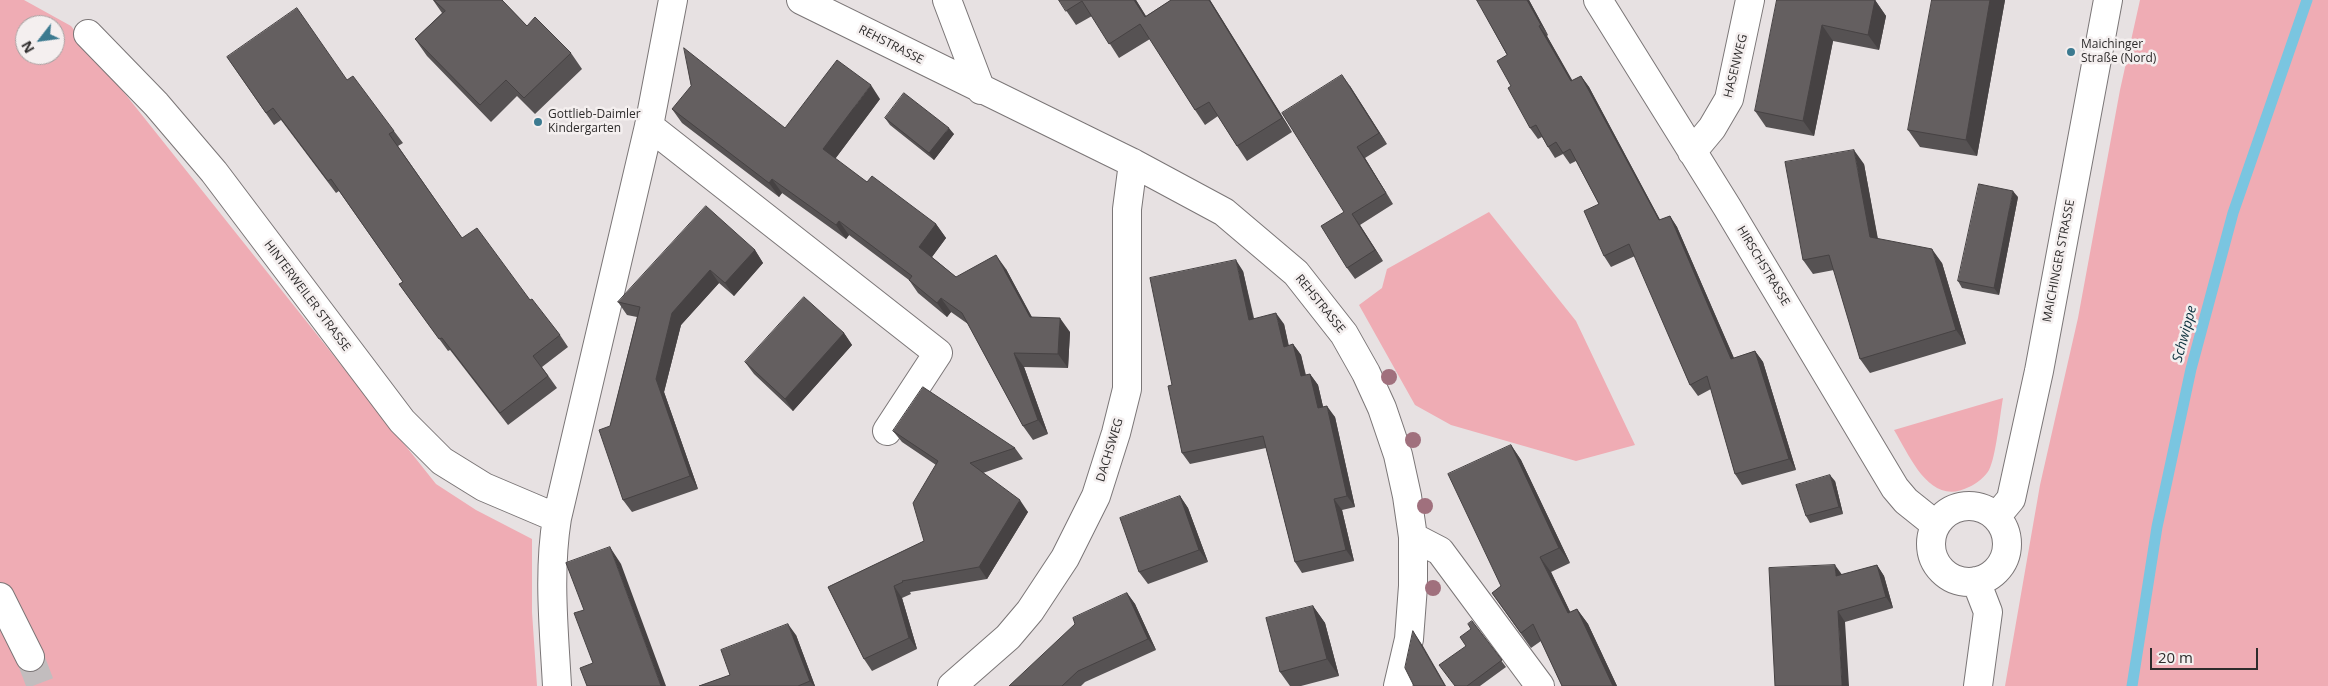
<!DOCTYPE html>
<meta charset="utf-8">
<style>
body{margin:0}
#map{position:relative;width:2328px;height:686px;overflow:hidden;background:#e7e1e2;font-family:"Open Sans",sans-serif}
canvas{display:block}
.north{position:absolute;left:15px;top:15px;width:50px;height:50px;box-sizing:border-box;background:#f4efef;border:1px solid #a5a1a1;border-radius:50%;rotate:240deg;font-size:14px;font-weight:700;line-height:20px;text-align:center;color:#2e2c2c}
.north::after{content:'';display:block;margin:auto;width:18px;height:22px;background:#3c7a90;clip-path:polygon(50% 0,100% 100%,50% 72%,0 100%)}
.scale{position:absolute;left:2150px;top:648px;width:108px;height:22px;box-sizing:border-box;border:2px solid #2e2c2c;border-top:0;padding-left:6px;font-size:15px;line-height:18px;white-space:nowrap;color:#2e2c2c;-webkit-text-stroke:4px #f4efef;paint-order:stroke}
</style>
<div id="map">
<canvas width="2328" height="686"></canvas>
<div class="north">N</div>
<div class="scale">20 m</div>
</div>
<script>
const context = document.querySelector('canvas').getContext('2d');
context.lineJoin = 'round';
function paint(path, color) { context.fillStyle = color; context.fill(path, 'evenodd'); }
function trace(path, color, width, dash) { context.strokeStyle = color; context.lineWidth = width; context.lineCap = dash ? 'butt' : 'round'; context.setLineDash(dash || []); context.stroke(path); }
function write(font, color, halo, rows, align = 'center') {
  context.font = font + ' "Open Sans",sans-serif'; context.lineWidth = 5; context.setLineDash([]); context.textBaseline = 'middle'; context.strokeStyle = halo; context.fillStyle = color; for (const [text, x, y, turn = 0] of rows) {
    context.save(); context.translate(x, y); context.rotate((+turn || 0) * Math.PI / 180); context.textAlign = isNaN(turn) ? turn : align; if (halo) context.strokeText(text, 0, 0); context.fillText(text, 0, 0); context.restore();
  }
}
paint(new Path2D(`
 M0,0H24L71,26L436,484L476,510L532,539V612L537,686H0ZM25,25H55V55H25Z
 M2140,0H2328V686H2005L2040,485L2078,318L2120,90Z
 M1489,212L1576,321L1635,445L1576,461L1451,425L1415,405L1359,305L1382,288L1387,269Z
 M2003,398C2000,414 1996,457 1989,470C1986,476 1976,484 1969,487C1930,507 1911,458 1894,430Z`), '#efacb4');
trace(new Path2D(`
 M2132,686L2157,527L2191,369L2233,213L2307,0`), '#7ac5e0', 11);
trace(new Path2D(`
 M30,657L41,686`), '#c2bdbe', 28, [28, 14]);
const minor = new Path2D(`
 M801,0L1133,163L1224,212L1296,273L1344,334L1366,373L1382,408L1398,455L1407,496L1413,537V586L1409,639L1398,686
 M947,0L981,90
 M1598,0L1727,207L1895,488L1906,501L1936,525
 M88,34L156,104L214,172L402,421L442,461L484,487L557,518
 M649,126L938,353L887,431
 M1692,152L1712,128L1729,99L1750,0
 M1931 544a38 38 0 1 1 76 0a38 38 0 1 1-76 0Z
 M1996,517L2011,499L2039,371L2108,0
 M1413,537L1440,551L1540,686
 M1976,581L1988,612L1978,686
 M557,686C554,630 548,573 557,518L649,126L673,0
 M952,686L1008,637L1030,611L1065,558L1096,496L1116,433L1127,389V209L1133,163`);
const major = new Path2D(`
 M0,597L30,657`);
trace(minor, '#7b7677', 30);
trace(major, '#7b7677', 30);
trace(minor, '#fff', 28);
trace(major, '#fff', 28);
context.fillStyle = '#a0707d';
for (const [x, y] of [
 [1389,377],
 [1413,440],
 [1425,506],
 [1433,588]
]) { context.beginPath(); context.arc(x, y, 8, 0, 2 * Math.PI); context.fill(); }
paint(new Path2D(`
 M433,0H502L527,26L571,53L582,69L535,114L517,96L491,122L427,56L415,39L442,13Z
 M1059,0H1136L1146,16L1171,0H1210L1292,132L1247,161L1237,146L1218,116L1205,125L1195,110L1150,39L1119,58L1092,16L1076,25Z
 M1477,0H1529L1548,35L1547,36L1572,81L1581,76L1589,87L1660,220L1670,216L1677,227L1734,358L1755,351L1763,362L1796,470L1742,485L1735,474L1711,389L1698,396L1690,385L1635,256L1611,267L1604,256L1599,204L1576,161L1570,164L1563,154L1555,158L1548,147L1542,137L1538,139L1530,128L1511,86L1507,55Z
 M1777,0H1875L1886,16L1879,50L1833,41L1814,136L1766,127L1755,111Z
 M1932,0H2005L1977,156L1920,147L1908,130Z
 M227,57L347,80L394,131L403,143L398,146L462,238L530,300L560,335L568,347L542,367L557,388L508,425L450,350L448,351L399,284L403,282L339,191L336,193L281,120L274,125Z
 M1350,86L1387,144L1365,158L1393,204L1360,225L1383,261L1355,279L1347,268L1344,212Z
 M880,99L835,159L867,182L936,224L946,238L932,257L956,277L1006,269L1032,317L1070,332L1068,368L1024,367L1048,434L1033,440L1023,426L968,324L951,312L947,317L918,293L909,280L849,235L846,239L782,193L779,197L682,123L672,109L785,128Z
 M885,118L954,134L934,160L890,125Z
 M1864,164L1878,239L1942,263L1966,344L1870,373L1860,359L1834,270L1813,274L1803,260Z
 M2018,197L1999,295L1962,288L1958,281Z
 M755,250L763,263L734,296L719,283L681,325L664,392L698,489L632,512L623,500L610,426L637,317L627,315L618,302Z
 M1243,271L1254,318L1284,324L1289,346L1293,344L1301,355L1306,375L1310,374L1318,385L1323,407L1335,417L1355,507L1342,510L1354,561L1302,573L1295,562L1266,448L1190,464L1182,453L1172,385Z
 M844,333L852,345L793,411L754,374L745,362Z
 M893,431L1015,448L1023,459L983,473L1028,512L987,579L910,592L911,594L902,598L917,649L872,671L864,659L828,587L924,541L936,465L902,442Z
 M1511,445L1521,460L1570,563L1551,572L1570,612L1577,609L1588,624L1617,686H1562L1541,641L1531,648L1492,593L1501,586Z
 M1835,481L1843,514L1810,523L1806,516Z
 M1180,496L1188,508L1208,562L1148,584L1139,572Z
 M1877,565L1884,576L1893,608L1845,622L1775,686L1842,575Z
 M1127,593L1135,604L1156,650L1085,682L1081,686H1009Z
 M1313,606L1325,623L1339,676L1301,686H1290L1280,672Z
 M1472,621L1506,667L1480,686H1455L1466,646L1471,629Z
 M796,635L815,686H699L730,675Z`), '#565253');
paint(new Path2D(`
 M1134,0H1136L1155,31L1145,17Z
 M1209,0H1210L1292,132L1282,118Z
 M1527,0H1529L1548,35L1541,25Z
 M1875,0L1886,16L1879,50L1868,35Z
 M1990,0H2005L1977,156L1966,140Z
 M1822,25L1833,41L1814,136L1803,121Z
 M1539,26L1547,36L1579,92L1571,81Z
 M1342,75L1350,86L1387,144L1379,133Z
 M1581,76L1589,87L1666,231L1659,220Z
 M871,85L880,99L832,163L823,149Z
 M949,128L954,134L934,160L929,153Z
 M1357,147L1365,158L1393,204L1386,193Z
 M1854,150L1864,164L1880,252L1870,237Z
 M772,179L782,193L779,197L769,183Z
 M2013,191L2018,197L1999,295L1994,288Z
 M1352,214L1360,225L1383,261L1375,250Z
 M1670,216L1677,227L1739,370L1731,359Z
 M839,221L849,235L846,239L836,225Z
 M936,224L946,238L929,261L919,247Z
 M1932,249L1942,263L1966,344L1956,330Z
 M755,250L763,263L734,296L725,283Z
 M996,255L1006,269L1039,331L1030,317Z
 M1236,260L1243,271L1256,331L1249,320Z
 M710,270L719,283L681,325L664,392L698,489L690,476L656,379L672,313Z
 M941,298L951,312L947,317L937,303Z
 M1276,313L1284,324L1291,358L1284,347Z
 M1060,318L1070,332L1068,368L1058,354Z
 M844,333L852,345L793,411L785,399Z
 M1293,344L1301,355L1308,387L1301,376Z
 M1755,351L1763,362L1796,470L1789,459Z
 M1014,353L1024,367L1048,434L1038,420Z
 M1310,374L1318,385L1326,419L1318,408Z
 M1327,406L1335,417L1355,507L1347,496Z
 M1511,445L1521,460L1570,563L1559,548Z
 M1830,475L1835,481L1843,514L1839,507Z
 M1180,496L1188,508L1208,562L1199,550Z
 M1334,499L1342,510L1354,561L1346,550Z
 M1020,500L1028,512L987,579L979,567Z
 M610,547L621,564L666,686H661Z
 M1540,557L1551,572L1578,628L1568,613Z
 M1835,565L1843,576H1836Z
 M1877,565L1884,576L1893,608L1886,597Z
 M894,586L902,598L917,649L909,638Z
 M1127,593L1135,604L1156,650L1148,639Z
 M1313,606L1325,623L1339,676L1327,659Z
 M1577,609L1588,624L1617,686H1613Z
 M1838,611L1845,622L1849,686H1842Z
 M788,624L796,635L815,686H814L810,681Z
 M1413,631L1423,646L1446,686H1445Z`), '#464243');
const building = new Path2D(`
 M434,0H502L527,26L535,17L571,53L524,98L506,80L480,105L415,39L445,11Z
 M1059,0H1134L1145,17L1171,0H1209L1282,118L1237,146L1209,102L1195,110L1140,24L1109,44L1082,1L1066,11Z
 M1477,0H1527L1541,25L1539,26L1571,81L1581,76L1659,220L1670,216L1731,359L1755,351L1789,459L1735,474L1707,376L1690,385L1629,244L1604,256L1584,211L1599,204L1570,149L1563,153L1556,142L1548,147L1536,125L1530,128L1508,88L1511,86L1497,61L1507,55Z
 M1777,0H1875L1868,35L1822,25L1803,121L1755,111Z
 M1932,0H1990L1966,140L1908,130Z
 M297,8L347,80L353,76L394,131L389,134L462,238L477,228L530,300L532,299L560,335L533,356L548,376L500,413L442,338L439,339L399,284L403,282L331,179L328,181L273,108L266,113L227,57Z
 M684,48L785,128L837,60L871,85L823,149L867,182L872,176L936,224L919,247L956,277L996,255L1030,317L1060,318L1058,354L1014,353L1038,420L1023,426L962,313L941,298L937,303L909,280L912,276L839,221L836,225L772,179L769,183L672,109L691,86Z
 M1342,75L1379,133L1357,147L1386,193L1352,214L1375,250L1347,268L1321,226L1344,212L1282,113Z
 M904,93L949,128L929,153L885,118Z
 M1854,150L1870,237L1932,249L1956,330L1860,359L1829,255L1803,260L1785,162Z
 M1979,184L2013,191L1994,288L1958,281Z
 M706,206L755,250L725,283L710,270L672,313L656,379L690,476L623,500L599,430L610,426L640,307L618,302Z
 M1236,260L1249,320L1276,313L1284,347L1293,344L1301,376L1310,374L1318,408L1327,406L1347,496L1334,499L1346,550L1295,562L1263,436L1182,453L1168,386L1172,385L1150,278Z
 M804,297L844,333L785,399L745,362Z
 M923,387L1015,448L970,463L1020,500L979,567L902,581L903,582L894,586L909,638L864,659L828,587L924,541L913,503L938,461L893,431Z
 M1511,445L1559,548L1540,557L1568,613L1577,609L1613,686H1562L1533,624L1521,633L1492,593L1501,586L1448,474Z
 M1830,475L1839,507L1806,516L1796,485Z
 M1180,496L1199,550L1139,572L1120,518Z
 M610,547L661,686H587L580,668L593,663L574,613L584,610L566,563Z
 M1835,565L1836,576L1877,565L1886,597L1838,611L1842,686H1775L1769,568Z
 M1127,593L1148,639L1078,671L1062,686H1009L1075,624L1073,618Z
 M1313,606L1327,659L1280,672L1266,618Z
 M1472,621L1502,660L1467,686H1455L1439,665L1466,646L1460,637L1471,629L1468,624Z
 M788,624L810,681L798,686H699L730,675L721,650Z
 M1413,631L1445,686H1414L1405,668Z`);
paint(building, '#645f60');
trace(building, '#464243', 1);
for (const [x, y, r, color] of [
 [2071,52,5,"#3c7a90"],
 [538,122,5,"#3c7a90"]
]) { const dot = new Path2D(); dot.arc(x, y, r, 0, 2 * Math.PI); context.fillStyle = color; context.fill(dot); trace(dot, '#f4efef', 2); }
write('12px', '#2e2c2c', '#f4efef', [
 ["REHSTRASSE",891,45,27],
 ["HASENWEG",1736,66,-76],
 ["MAICHINGER STRASSE",2059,261,-79],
 ["HIRSCHSTRASSE",1763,266,59],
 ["HINTERWEILER STRASSE",307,296,53],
 ["REHSTRASSE",1320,304,51],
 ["DACHSWEG",1110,450,-73]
]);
write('12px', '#2e2c2c', '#f4efef', [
 ["Maichinger",2081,45],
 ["Straße (Nord)",2081,59],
 ["Gottlieb-Daimler",548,115],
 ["Kindergarten",548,129]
], 'left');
write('italic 14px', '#0f333f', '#f4efef', [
 ["Schwippe",2185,334,-75]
]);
</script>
